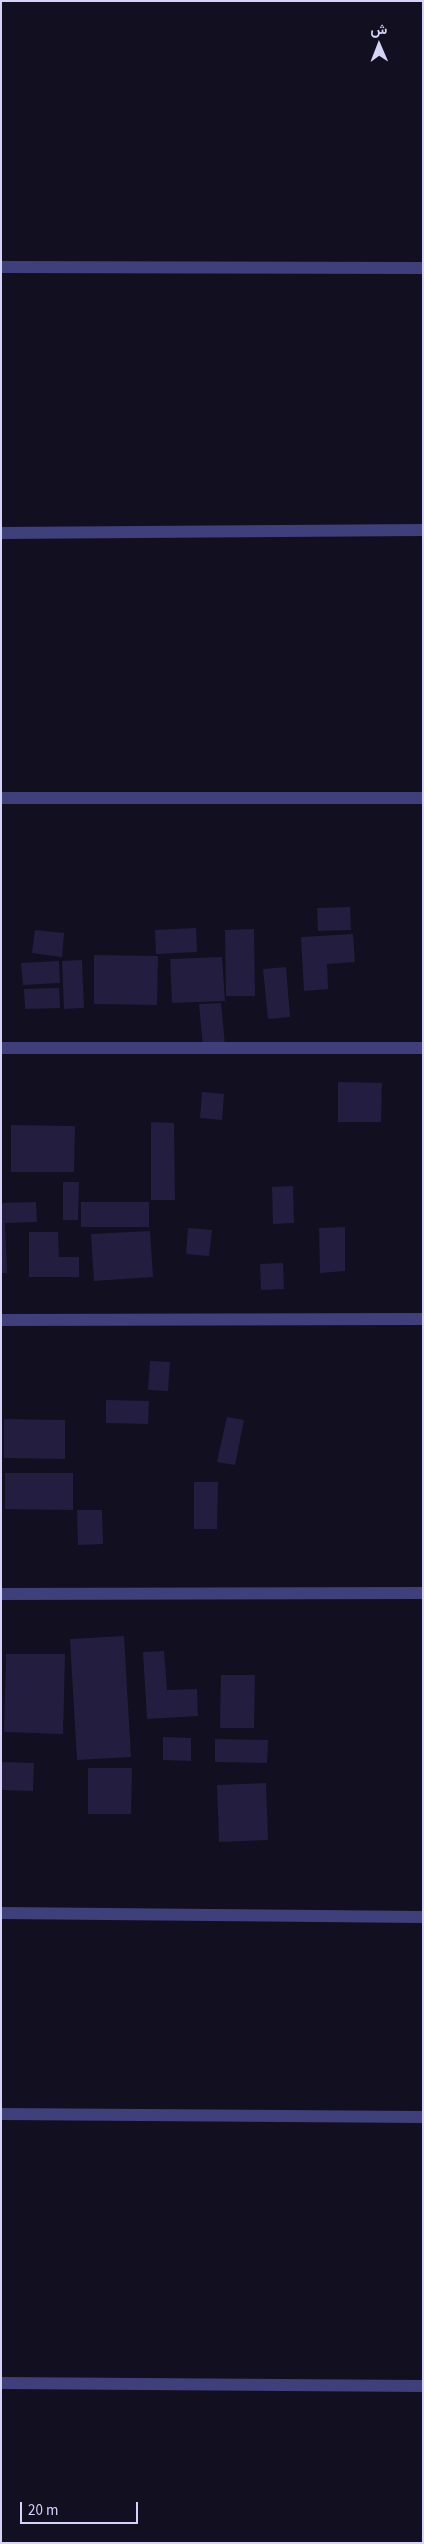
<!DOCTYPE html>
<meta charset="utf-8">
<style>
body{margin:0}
#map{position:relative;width:424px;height:2544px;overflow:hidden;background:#120f20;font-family:"Source Sans 3",Vazirmatn,sans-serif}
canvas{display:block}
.frame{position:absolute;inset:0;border:2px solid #d6d3fb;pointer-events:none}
.north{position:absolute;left:354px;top:20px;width:50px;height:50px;-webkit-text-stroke:4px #120f20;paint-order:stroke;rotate:359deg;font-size:14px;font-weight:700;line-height:20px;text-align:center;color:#d6d3fb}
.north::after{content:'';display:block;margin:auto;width:18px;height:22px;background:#d6d3fb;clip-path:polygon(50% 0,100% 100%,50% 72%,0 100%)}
.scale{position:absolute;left:20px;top:2502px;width:118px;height:22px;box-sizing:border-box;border:2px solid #d6d3fb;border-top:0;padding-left:6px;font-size:15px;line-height:18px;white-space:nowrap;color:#d6d3fb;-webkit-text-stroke:4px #120f20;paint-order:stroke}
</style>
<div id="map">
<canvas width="424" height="2544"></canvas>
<div class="frame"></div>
<div class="north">ش</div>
<div class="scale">20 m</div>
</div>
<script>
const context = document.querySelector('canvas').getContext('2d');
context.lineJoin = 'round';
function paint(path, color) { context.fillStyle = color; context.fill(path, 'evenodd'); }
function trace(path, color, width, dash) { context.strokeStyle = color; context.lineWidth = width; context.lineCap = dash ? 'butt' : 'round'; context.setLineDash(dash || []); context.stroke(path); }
paint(new Path2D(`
 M350,907L351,930L318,931L317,908Z
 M196,928L197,952L156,954L155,930Z
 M254,929L255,996H226L225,930Z
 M35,930L64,933L62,957L32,953Z
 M353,934L355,962L327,964L328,989L304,991L301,937Z
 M94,955L158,956L157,1005L94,1004Z
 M222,957L225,1001L172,1003L170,959Z
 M82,960L84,1008L64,1009L62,961Z
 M59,961L60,983L23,985L21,963Z
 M286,967L290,1017L268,1019L263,969Z
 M59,988L60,1008L25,1009L24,989Z
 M221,1003L225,1046L203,1048L199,1004Z
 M338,1082L382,1083L381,1122H338Z
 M202,1092L224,1094L222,1120L200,1118Z
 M151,1122L174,1123L175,1200H151Z
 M11,1125L75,1126L74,1172H11Z
 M63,1182H79L78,1220H63Z
 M293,1186L294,1223L273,1224L272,1187Z
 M36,1202L37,1222L5,1223L7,1273H1V1203Z
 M81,1202H149V1227H81Z
 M345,1227V1271L320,1273L319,1228Z
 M188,1228L212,1230L209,1256L186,1254Z
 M150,1231L153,1277L94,1281L91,1234Z
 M29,1232H58L59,1257H79V1277H29Z
 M283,1263L284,1289L261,1290L260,1264Z
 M150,1361L170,1362L168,1391L148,1390Z
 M106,1400L149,1401L148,1424L106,1423Z
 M227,1417L244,1420L235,1465L217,1462Z
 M4,1419L65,1420V1459L4,1458Z
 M5,1473H73V1510L5,1509Z
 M194,1482H218L217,1529H194Z
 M77,1510H102L103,1544L78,1545Z
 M124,1636L131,1757L77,1760L70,1639Z
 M164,1651L167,1690L197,1689L198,1716L147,1719L143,1652Z
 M6,1654H65L63,1734L4,1732Z
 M221,1675H255L254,1728H220Z
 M163,1737L191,1738V1761L163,1760Z
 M215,1739L268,1740L267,1763L215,1762Z
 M1,1762L34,1763L33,1791L1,1790Z
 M88,1768H132L131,1814H88Z
 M266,1783L268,1840L219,1842L217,1785Z`), '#231d3f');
trace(new Path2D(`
 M1,267L423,268
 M1,533L423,530
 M1,798H423
 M1,1048H423
 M1,1320L423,1319
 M1,1594L423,1593
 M1,2114L423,2117
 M1,2383L423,2386`), '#3f3f7b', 12);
trace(new Path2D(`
 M1,1913L423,1917`), '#3f3f7b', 12);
</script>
